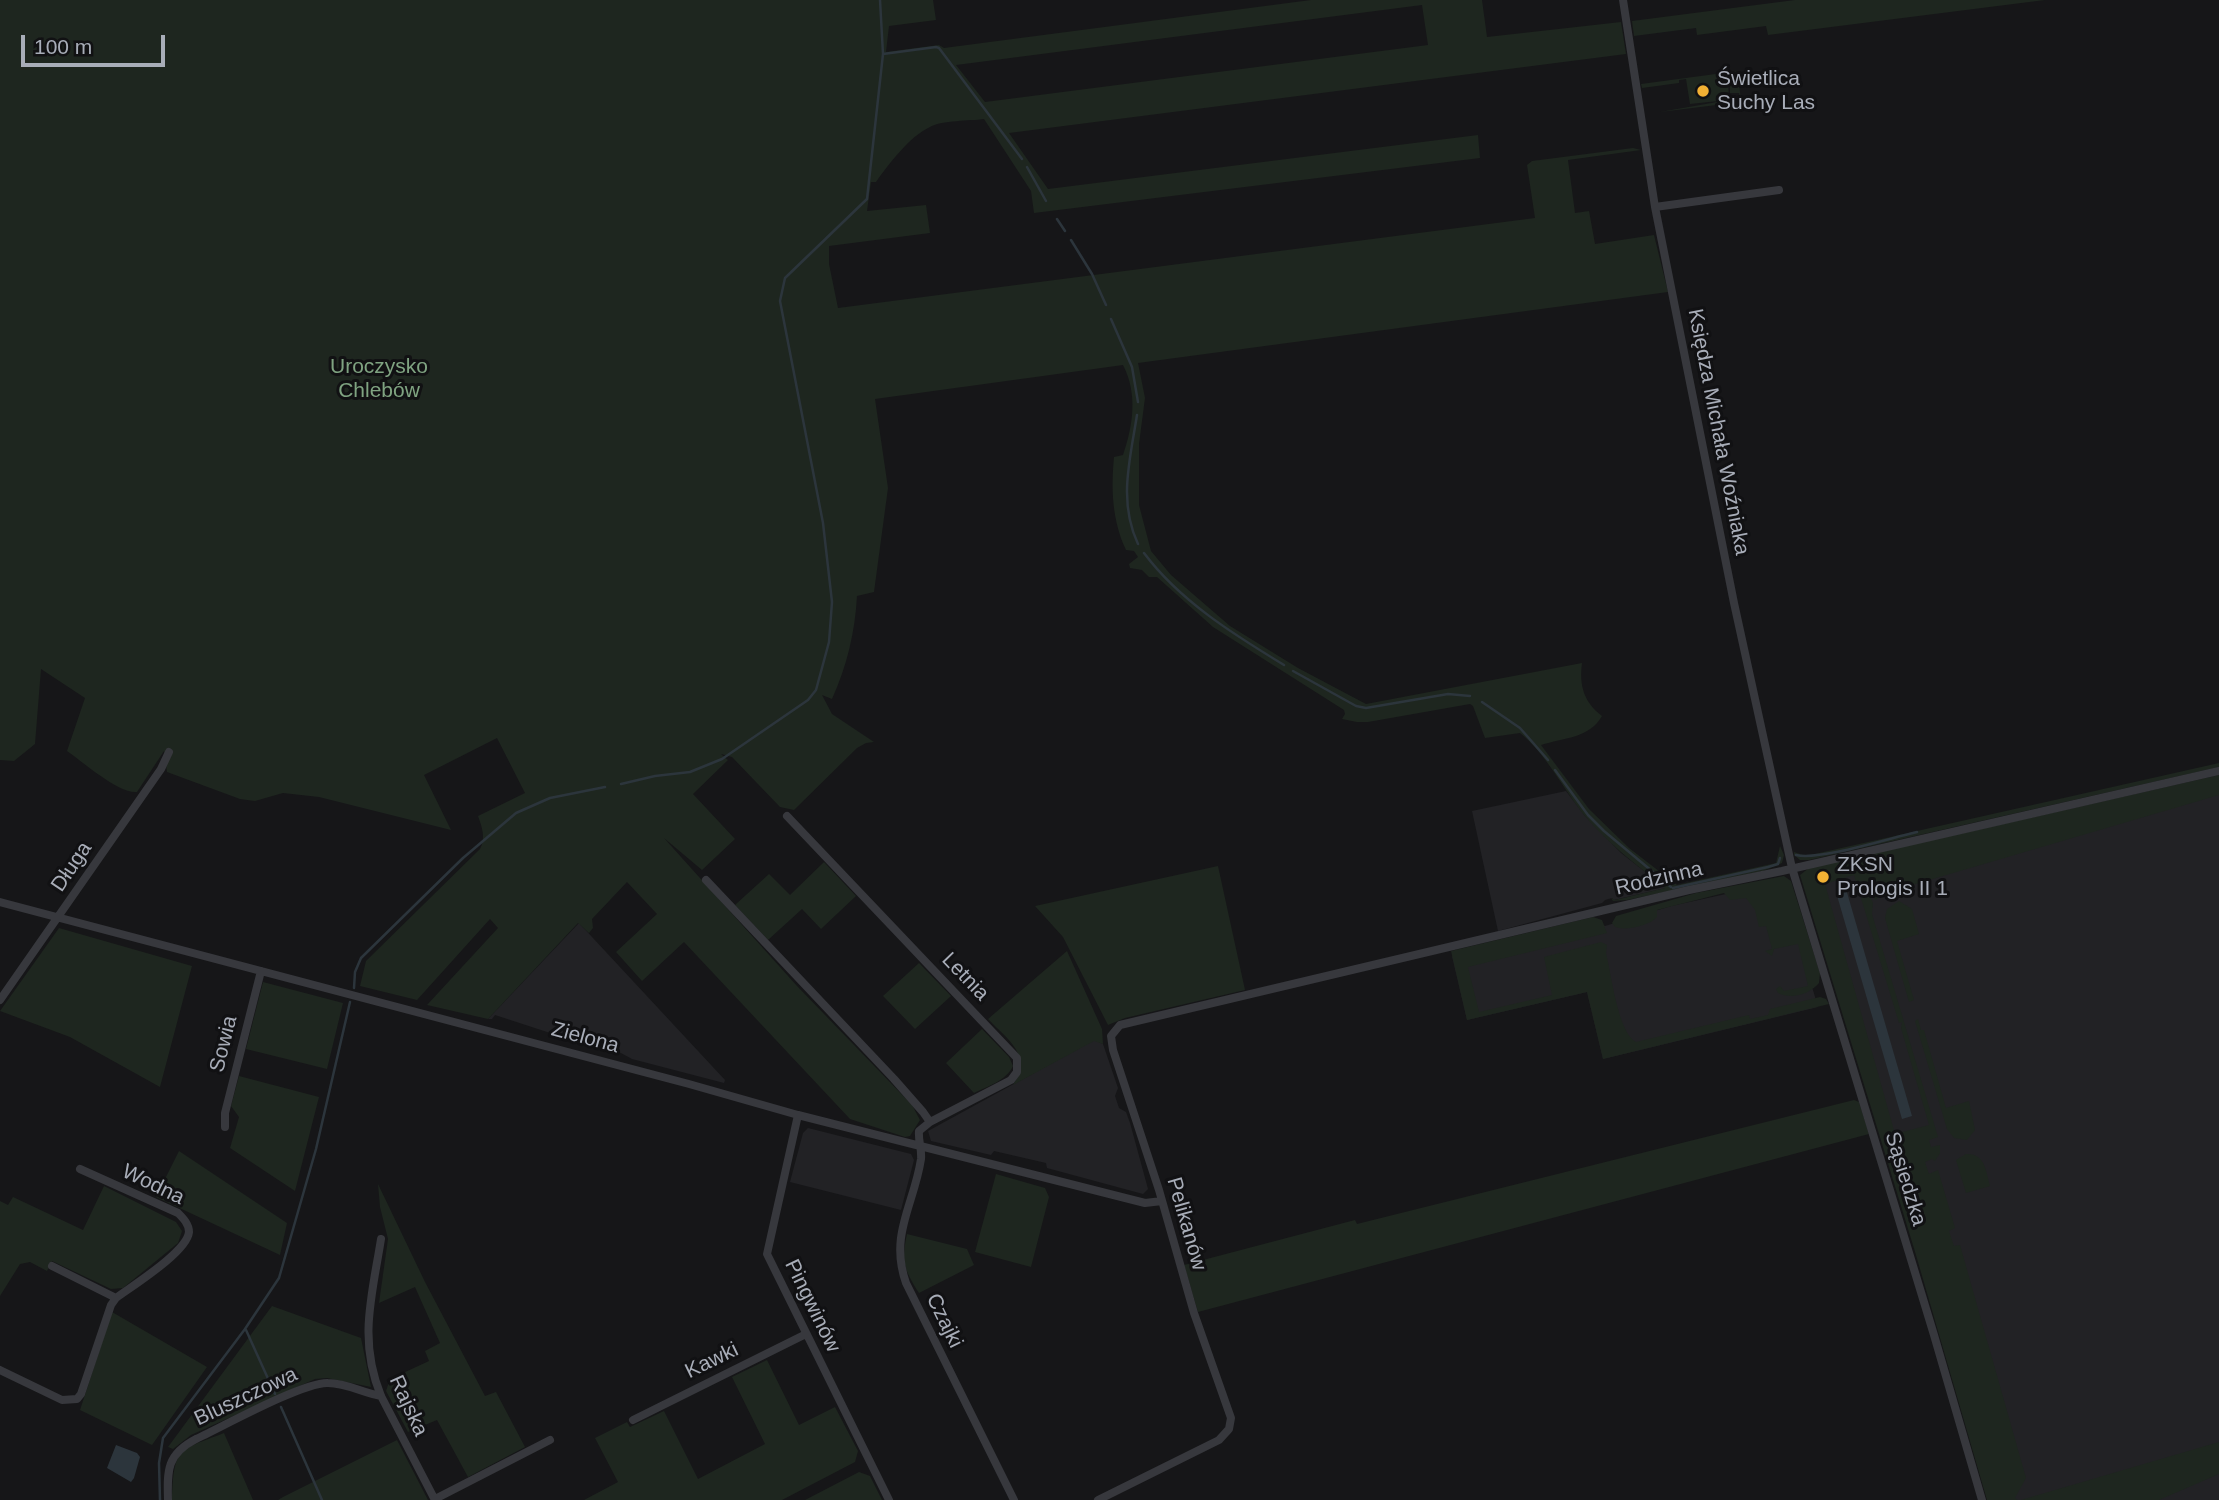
<!DOCTYPE html>
<meta charset="utf-8">
<style>
body{margin:0}
#map{position:relative;width:2219px;height:1500px;overflow:hidden;background:#161618;font-family:Helvetica,sans-serif}
canvas{display:block}
.scale{position:absolute;left:21px;top:35px;width:144px;height:32px;box-sizing:border-box;border:4px solid #a8adb8;border-top:0;padding-left:9px;font-size:21px;line-height:24px;white-space:nowrap;color:#a8adb8;-webkit-text-stroke:5px #111113;paint-order:stroke}
</style>
<div id="map">
<canvas width="2219" height="1500"></canvas>
<div class="scale">100 m</div>
</div>
<script>
const context = document.querySelector('canvas').getContext('2d');
context.lineJoin = 'round';
function paint(path, color) { context.fillStyle = color; context.fill(path, 'evenodd'); }
function trace(path, color, width, dash) { context.strokeStyle = color; context.lineWidth = width; context.lineCap = dash ? 'butt' : 'round'; context.setLineDash(dash || []); context.stroke(path); }
function write(font, color, halo, rows, align = 'center') {
  context.font = font + ' Helvetica,sans-serif'; context.lineWidth = 6; context.setLineDash([]); context.textBaseline = 'middle'; context.strokeStyle = halo; context.fillStyle = color; for (const [text, x, y, turn = 0] of rows) {
    context.save(); context.translate(x, y); context.rotate((+turn || 0) * Math.PI / 180); context.textAlign = isNaN(turn) ? turn : align; if (halo) context.strokeText(text, 0, 0); context.fillText(text, 0, 0); context.restore();
  }
}
paint(new Path2D(`
 M2219,782V1500H1993L1821,880L1832,877L1831,871Z
 M1566,791L1585,816L1621,853L1666,888L1614,900L1612,898L1605,900L1602,903L1498,931L1472,811Z
 M1781,882L1818,1007L1603,1059L1587,992L1467,1020L1452,956L1596,922L1605,926L1671,906Z
 M579,923L725,1080L724,1083L632,1059L597,1040L590,1046L495,1015L492,1019H488Z
 M1094,1040L1103,1044L1118,1088L1115,1096L1119,1108L1126,1112L1130,1123L1148,1189L1143,1194L1047,1168L1046,1163L994,1151L991,1155L931,1141L928,1131Z
 M808,1128L911,1154L914,1160L901,1210L790,1182L803,1133Z`), '#222225');
paint(new Path2D(`
 M0,0H933L936,20L889,26L886,52L939,45L944,48L1311,0H1482L1487,37L1621,22L1626,54L1009,133L1048,189L1478,135L1480,158L1034,213L1031,191L984,119C970,121 942,120 930,127C910,136 889,164 876,182H871L867,211L926,205L930,233L829,246V264L838,308L1535,218L1527,165L1532,161L1633,148L1641,150L1568,160L1575,213L1589,211L1595,244L1654,235L1668,292L1138,363L1145,398L1139,444V505L1151,551L1171,575L1230,626L1298,668L1366,704L1582,663C1579,686 1584,702 1602,716C1590,738 1563,738 1541,745L1589,809L1629,848L1677,885L1776,863L1780,846L1784,855L1782,863L1763,871L1627,900L1613,901L1611,898L1615,900L1665,888C1637,865 1607,843 1584,815C1564,790 1545,752 1520,733L1485,738L1473,706L1470,704L1368,722H1357L1342,719L1345,714L1344,710L1213,627L1157,577H1149L1142,570L1130,568L1129,564L1138,557L1134,551L1126,550C1112,520 1111,489 1114,457L1123,455C1133,426 1138,394 1123,365L875,399L888,488L874,592L857,596C855,632 847,666 832,699L822,695L832,714L874,742L866,743L857,748L794,810L780,807L732,757L721,754L728,760L693,794L735,839L702,870L664,838L797,986L912,1105L920,1120L910,1136L905,1137L850,1119L684,942L642,981L616,952L657,914L627,882L592,919L593,928L589,933L578,923L488,1019L427,1005L498,928L490,919L417,1000L360,986L366,961L480,849C486,838 482,827 478,816L525,793L497,738L424,775L451,830L319,797L283,793L255,801L240,799L167,772L164,751L137,792C119,794 83,762 67,751L85,698L41,669L35,744L14,761L0,760ZM1422,5L1428,45L985,102L956,65Z
 M1795,0H2045L1768,35L1766,26L1697,35L1696,28L1634,36L1632,21Z
 M1738,71L1741,102L1660,112L1740,98L1739,93H1730V84L1738,83L1736,75L1729,76V81L1716,83H1728L1729,97L1718,98V101L1690,104L1686,79L1679,80V83L1642,88L1641,84Z
 M2219,763V767L1809,860H1800L1794,855V852L1806,856Z
 M2219,775V795L1885,893L1875,900L1870,886L1866,887L1873,903L1872,914L1938,1137L1929,1140L1931,1147L1940,1145V1153L1935,1161L1932,1159L1925,1162L1929,1174L1938,1170L1955,1228L1949,1231L1954,1246L1960,1245L2026,1478L2015,1498L2018,1500H1987L1916,1255L1800,875L1809,868ZM1854,875L1899,1023L1902,1022L1901,1028L1929,1125L1895,1134L1825,884Z
 M824,862L856,896L821,929L802,909L768,940L735,905L769,874L790,895Z
 M1218,866L1245,990L1125,1018L1108,1025L1063,937L1035,906Z
 M1784,876L1791,881L1820,973L1819,983C1810,994 1791,1000 1778,993L1776,989L1780,986L1784,991L1808,986L1798,944L1774,949L1772,956L1765,951L1772,949L1766,926L1759,927L1755,910L1746,898L1730,900L1724,893L1657,910V917C1649,926 1626,931 1615,927L1612,923L1616,916L1696,893Z
 M1899,901L1912,909L1919,934L1897,941L1914,1000L1909,1002L1885,918L1887,909Z
 M1593,917L1602,920L1607,933L1468,967L1479,1012L1552,995L1544,957L1601,942L1607,945L1606,953C1611,973 1618,1033 1636,1042L1749,1015L1750,1019L1768,1015L1770,1009L1820,997L1826,999L1829,1004L1603,1059L1587,992L1467,1020L1451,951Z
 M59,928L192,966L160,1087L70,1037L0,1011Z
 M1067,951L1102,1029L1103,1044L1094,1041L1013,1085C1033,1055 1008,1040 988,1019Z
 M919,963L951,996L915,1029L883,996Z
 M263,982L343,1003L327,1069L246,1049Z
 M1918,1019L1921,1030H1924L1946,1108L1969,1101L1975,1130L1967,1140L1954,1138L1947,1129L1915,1021Z
 M982,1029L1009,1057L1013,1066C1006,1081 988,1086 974,1093L946,1063Z
 M239,1076L319,1097L295,1191L230,1148L239,1117L231,1106Z
 M1854,1100L1859,1102L1869,1134L1198,1312L1184,1265L1355,1220L1357,1224Z
 M179,1151L287,1223L280,1255L156,1197Z
 M1966,1154C1985,1153 1986,1171 1990,1186L1966,1193L1956,1160Z
 M996,1174L1045,1188L1049,1197L1031,1267L975,1252Z
 M378,1184L425,1282L485,1396L496,1392L525,1447L468,1477L437,1420L408,1432L386,1391L390,1379L429,1361L425,1351L440,1343L415,1287L379,1303L388,1239L380,1207Z
 M104,1186L176,1222L182,1231L178,1243L123,1288L111,1289L52,1261L47,1271L30,1262L20,1264L0,1296V1201L8,1205L13,1197L83,1230Z
 M907,1234L967,1249L974,1265L919,1293C904,1269 901,1262 907,1234Z
 M272,1306L361,1338L371,1387L327,1378L315,1379L191,1435L173,1449L168,1447Z
 M112,1312L207,1367L152,1445L80,1410Z
 M767,1360L799,1425L835,1407L858,1451L855,1462L782,1500H584L618,1482L595,1438L627,1422L630,1427L664,1411L698,1479L765,1444L732,1377Z
 M224,1433L253,1500H172C174,1448 177,1451 224,1433Z
 M397,1440L428,1500H278L283,1497Z
 M2219,1442V1474L2159,1500H2021Z
 M859,1472L870,1476L882,1500H805Z`), '#1e261f');
paint(new Path2D(`
 M1846,889L1912,1116L1902,1119L1836,892Z
 M116,1445L137,1453L140,1457L134,1478L131,1482L107,1468Z`), '#2c353c');
trace(new Path2D(`
 M883,54L936,47L939,48L1022,159
 M1027,167L1046,201
 M1057,219L1065,231
 M1071,240L1092,274L1106,305
 M1111,319L1132,367L1138,402
 M1137,415C1130,460 1118,501 1138,544
 M1144,553C1180,601 1233,634 1284,665
 M1293,671L1356,706L1366,708L1448,694L1470,696
 M1482,702L1520,728L1548,760
 M1555,770L1588,815L1604,831L1671,887
 M621,784L655,776L690,772L722,759L808,700L816,690L829,642L832,602L823,523L780,301L785,278L867,199L883,54L880,0
 M1796,855C1819,861 1890,838 1917,832
 M1673,888L1768,867L1778,864L1780,858
 M354,988L355,972L361,958L463,858L516,813L550,798L605,787
 M246,1330L275,1394
 M281,1407L322,1500
 M160,1500L159,1463L163,1438L245,1329L279,1278L316,1149L350,1002`), '#2c353c', 2.5);
trace(new Path2D(`
 M1623,0L1655,207L1734,603L1792,868L1934,1335L1982,1500
 M1655,207L1779,190
 M787,816L1017,1058V1072L1011,1080L930,1122L919,1131C918,1140 922,1149 921,1159C914,1205 889,1235 906,1283L1014,1500
 M706,880L894,1079L923,1112L930,1122
 M0,902L689,1084L798,1115L1145,1203L1162,1201
 M0,1000L161,769L169,752
 M798,1115L767,1254L889,1500
 M225,1127V1113L261,971
 M381,1239C372,1296 358,1340 381,1396L435,1500
 M52,1266L116,1298
 M0,1370L62,1400L77,1399L81,1394L111,1305L116,1298C132,1286 187,1252 189,1232C189,1224 183,1218 178,1213L80,1169
 M633,1420L806,1334
 M435,1499L550,1440
 M168,1500C167,1470 167,1454 196,1439C222,1427 303,1382 328,1383C347,1383 363,1393 381,1396
 M1098,1500L1219,1440L1229,1429L1231,1418L1194,1313L1159,1190L1113,1050L1111,1036L1120,1025L1689,890L1782,871L2219,771`), '#37383d', 8);
for (const [x, y, r, color] of [
 [1703,91,7,"#f2b134"],
 [1823,877,7,"#f2b134"]
]) { const dot = new Path2D(); dot.arc(x, y, r, 0, 2 * Math.PI); context.fillStyle = color; context.fill(dot); trace(dot, '#111113', 2.5); }
write('21px', '#a8adb8', '#111113', [
 ["Świetlica",1717,79],
 ["Suchy Las",1717,103],
 ["ZKSN",1837,865],
 ["Prologis II 1",1837,889]
], 'left');
write('21px', '#7fa381', '#111113', [
 ["Uroczysko",379,367],
 ["Chlebów",379,391]
]);
write('21px', '#a8adb8', '#111113', [
 ["Księdza Michała Woźniaka",1718,432,79],
 ["Długa",72,867,-56],
 ["Rodzinna",1659,879,-13],
 ["Letnia",965,977,46],
 ["Zielona",585,1038,15],
 ["Sowia",224,1044,-76],
 ["Sąsiedzka",1905,1179,73],
 ["Wodna",153,1185,26],
 ["Pelikanów",1186,1224,74],
 ["Pingwinów",812,1306,64],
 ["Czajki",944,1321,64],
 ["Kawki",712,1361,-26],
 ["Bluszczowa",246,1397,-25],
 ["Rajska",408,1406,65]
]);
</script>
